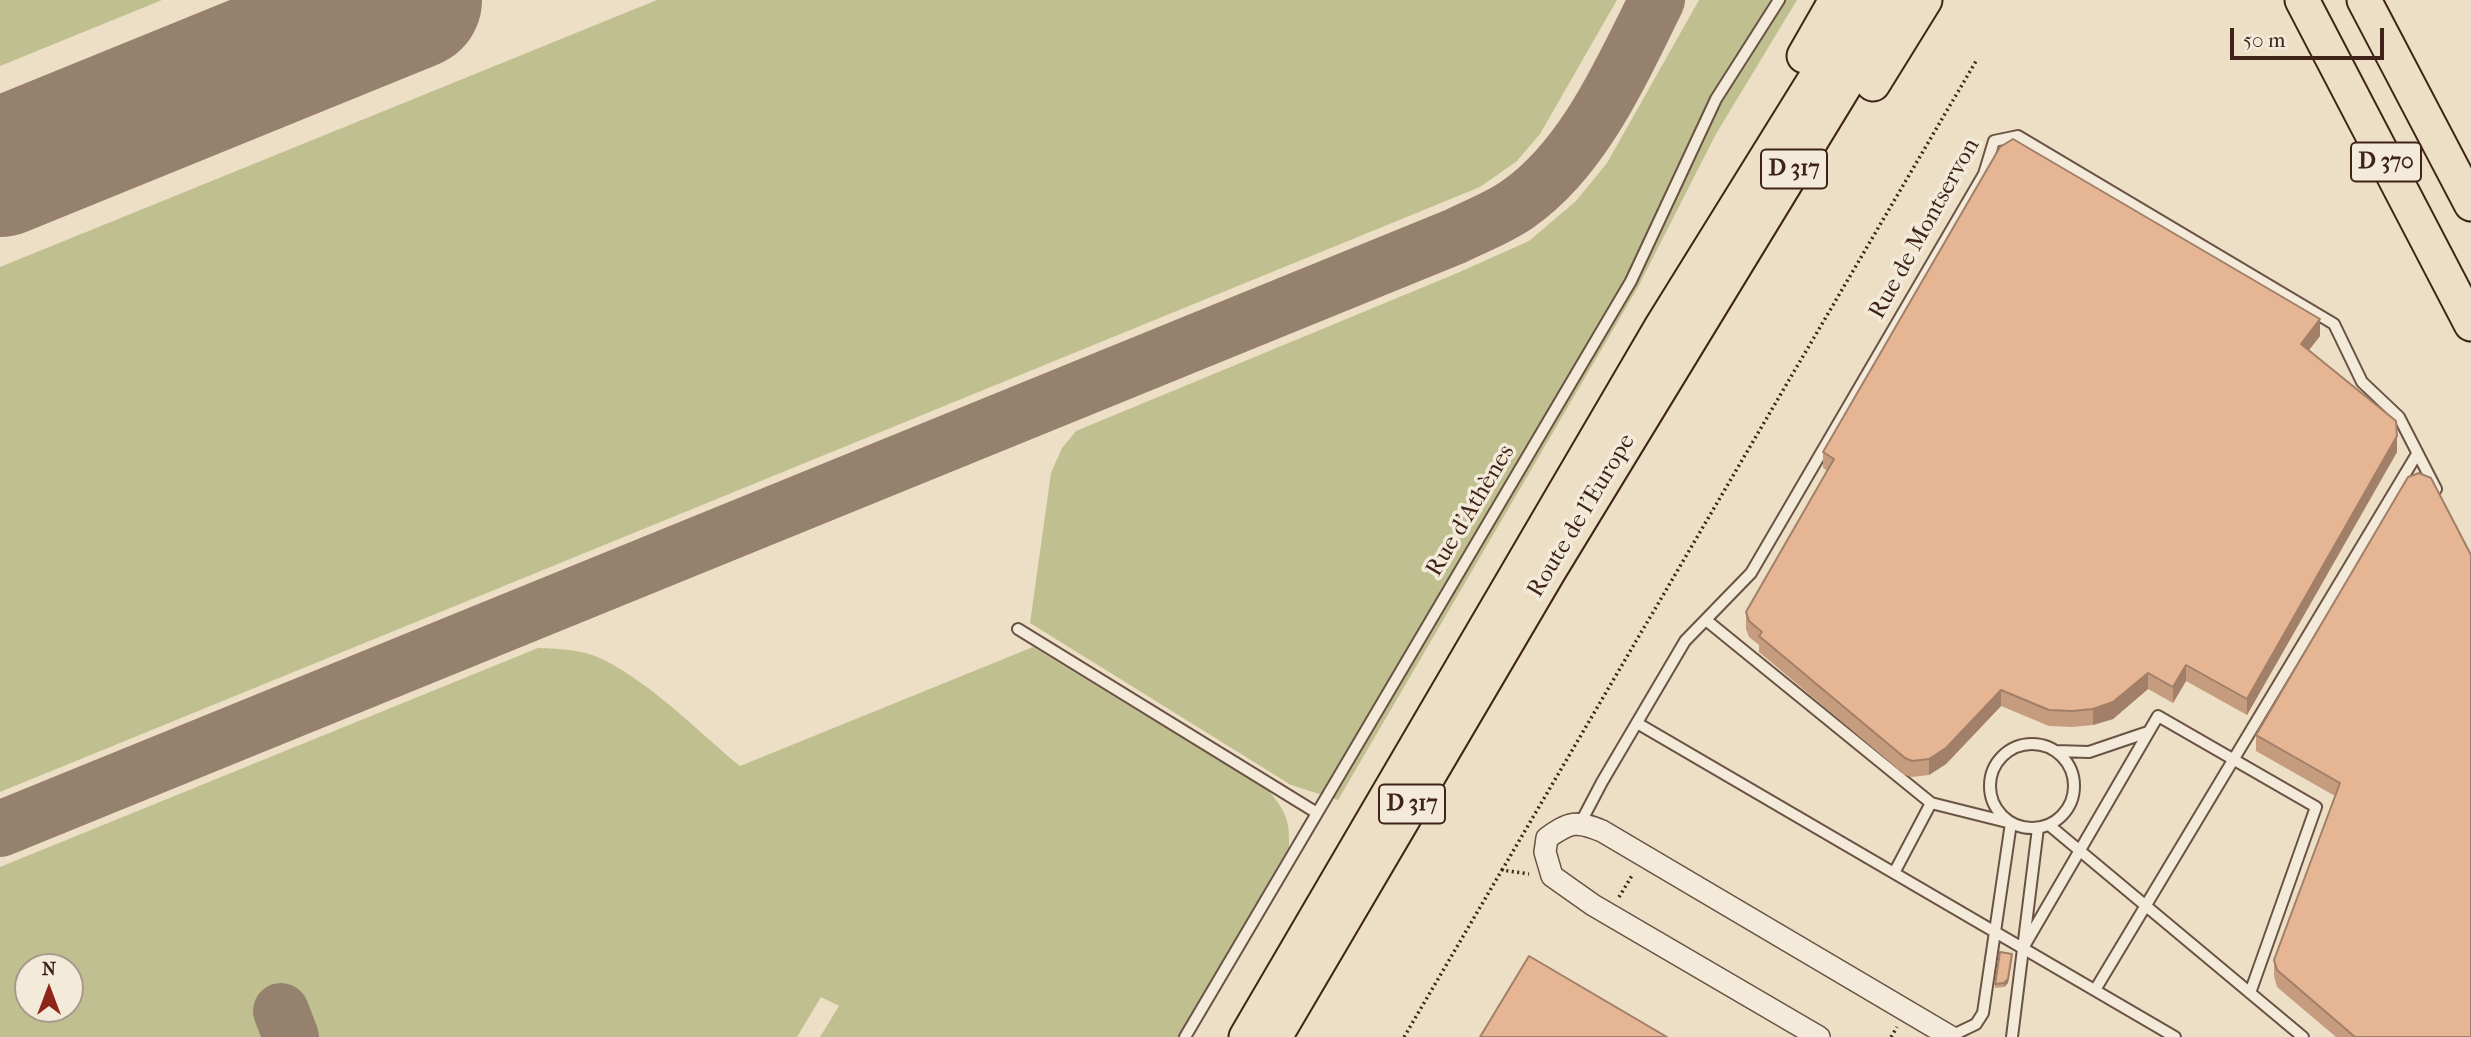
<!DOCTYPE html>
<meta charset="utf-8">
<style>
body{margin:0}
#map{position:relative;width:2471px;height:1037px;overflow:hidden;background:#eddfc6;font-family:"IM FELL French Canon",serif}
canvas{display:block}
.north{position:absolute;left:14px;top:953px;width:70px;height:70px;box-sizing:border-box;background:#f3eada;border:2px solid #ab9a8c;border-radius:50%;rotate:0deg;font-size:19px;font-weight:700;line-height:28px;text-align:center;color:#3f2318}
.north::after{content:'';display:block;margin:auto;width:24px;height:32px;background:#8f2418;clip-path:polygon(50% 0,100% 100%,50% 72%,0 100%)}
.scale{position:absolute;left:2230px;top:28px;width:154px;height:32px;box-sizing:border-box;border:4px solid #3f2318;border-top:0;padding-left:9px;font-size:21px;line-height:24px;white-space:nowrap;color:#3f2318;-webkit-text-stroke:5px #f3eada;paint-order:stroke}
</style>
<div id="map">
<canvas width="2471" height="1037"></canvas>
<div class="north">N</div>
<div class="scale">50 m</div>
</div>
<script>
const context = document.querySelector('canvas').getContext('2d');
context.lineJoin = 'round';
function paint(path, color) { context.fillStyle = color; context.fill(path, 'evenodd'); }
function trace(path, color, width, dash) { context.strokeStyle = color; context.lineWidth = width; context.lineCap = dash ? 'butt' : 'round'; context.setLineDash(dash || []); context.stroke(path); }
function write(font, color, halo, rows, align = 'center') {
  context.font = font + ' "IM FELL French Canon",serif'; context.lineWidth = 7; context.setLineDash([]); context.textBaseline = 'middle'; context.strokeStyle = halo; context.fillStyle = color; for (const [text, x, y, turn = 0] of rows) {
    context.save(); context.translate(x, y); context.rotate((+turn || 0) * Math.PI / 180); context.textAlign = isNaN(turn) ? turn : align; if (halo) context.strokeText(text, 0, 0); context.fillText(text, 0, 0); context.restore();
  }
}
paint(new Path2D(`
 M0,0H162L0,66Z
 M657,0H1617L1540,134L1517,161L1480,187L0,792V267Z
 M1699,0H1797L1716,134L1638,287L1338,800L1291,785L1030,623L1051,473L1062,448L1076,431L1455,274L1529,241L1576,201L1607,163Z
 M1033,647L1269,791C1286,812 1290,821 1289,847L1178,1037H820L839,1006L821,997L797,1037H0V867L538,648C560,649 582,649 602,659C654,685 696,730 740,766ZM28,967H70V1009H28Z`), '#c0bf90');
trace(new Path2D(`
 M0,829L1456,236C1476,226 1500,217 1518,204C1584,158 1622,70 1657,0
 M281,1011L291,1037`), '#96816f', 56);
trace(new Path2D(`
 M0,168L413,0`), '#96816f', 138);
const lane = new Path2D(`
 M1706,620L1931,803L2011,823L1983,1013L1976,1024L1949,1037
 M1018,629L1317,813
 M1637,723L2175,1037
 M1990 786a42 42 0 1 1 84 0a42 42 0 1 1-84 0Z
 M2056,751L2089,752L2148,732
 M1581,822L1602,782L1685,641L1751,573L1984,174L1994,141L2018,136L2334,324L2362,382L2399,417L2436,489
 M2049,825L2303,1037
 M1894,873L1931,803
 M2023,948L2158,716L2316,807L2250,993
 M2095,990L2417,454
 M1185,1037L1631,281L1716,99L1779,0
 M2012,1037L2038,828`);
const street = new Path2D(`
 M1819,1037L1593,905L1552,876L1545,852L1547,838C1570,822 1576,820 1602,831L1951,1037`);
const primary = new Path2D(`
 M2302,0L2471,324
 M2364,0L2471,204
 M1804,56L1836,0
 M1873,84L1925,0
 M1246,1037L1660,329L1864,0
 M1275,1037L1549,571L1897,0`);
trace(lane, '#6a5244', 14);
trace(street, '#6a5244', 24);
trace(primary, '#3f2318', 37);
trace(new Path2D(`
 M1502,870L1976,61
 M1619,897L1633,874
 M1404,1037L1502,870L1529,874
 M1891,1037L1897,1027`), '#3f2318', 3.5, [2, 3.5]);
trace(lane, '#f3eada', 10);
trace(street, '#f3eada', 21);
trace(primary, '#eddfc6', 33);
paint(new Path2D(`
 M2320,336L2309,350L2397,452L2247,715L2186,681L2173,703L2148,689L2113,719L2093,725L2072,727L2049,726L2001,706L1946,764L1929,775L1912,777L1905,775L1759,652V645L1749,637L1746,629V612L1828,471L1823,468V452Z
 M2431,478L2471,1037H2336L2277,987L2274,976V960L2335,796L2256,751V735Z
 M2012,958L2008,983L2004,987L1995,988V984Z`), '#c69c7f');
paint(new Path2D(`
 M2320,319V336L2301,360V344Z
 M2397,436V452L2247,715V699Z
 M2186,665V681L2173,703V687Z
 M2148,673V689L2113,719L2093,725V709Z
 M2001,690V706L1946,764L1929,775V759Z
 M2012,954L2008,983L2004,987V983Z`), '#a17f68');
const building = new Path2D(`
 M2013,139L2320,319L2301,344L2396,421L2397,436L2247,699L2186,665L2173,687L2148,673L2113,702L2093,709L2072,711L2049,710L2001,690L1946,748L1929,759L1912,761L1905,758L1759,636L1762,632L1749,621L1746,612L1834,459L1823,452L2000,147Z
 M2419,473L2431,478L2471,555V1037H2355L2277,970L2274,960L2340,783L2256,735L2408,477Z
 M2000,952L2012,954L2008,979L2004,983L1995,984Z
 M1529,956L1667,1037H1480Z`);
paint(building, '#e6b594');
trace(building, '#a17f68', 2);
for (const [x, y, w] of [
 [2386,162,70],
 [1794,169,66],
 [1412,804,66]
]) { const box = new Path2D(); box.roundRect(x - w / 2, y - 19.5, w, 39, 5); context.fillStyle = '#f3eada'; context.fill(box); trace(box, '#3f2318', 2); }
write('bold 23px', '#3f2318', null, [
 ["D 370",2386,162],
 ["D 317",1794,169],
 ["D 317",1412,804]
]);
write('24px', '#3f2318', '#f3eada', [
 ["Rue de Montservon",1925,229,-61],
 ["Rue d'Athènes",1471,511,-59],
 ["Route de l'Europe",1582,516,-59]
]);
</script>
